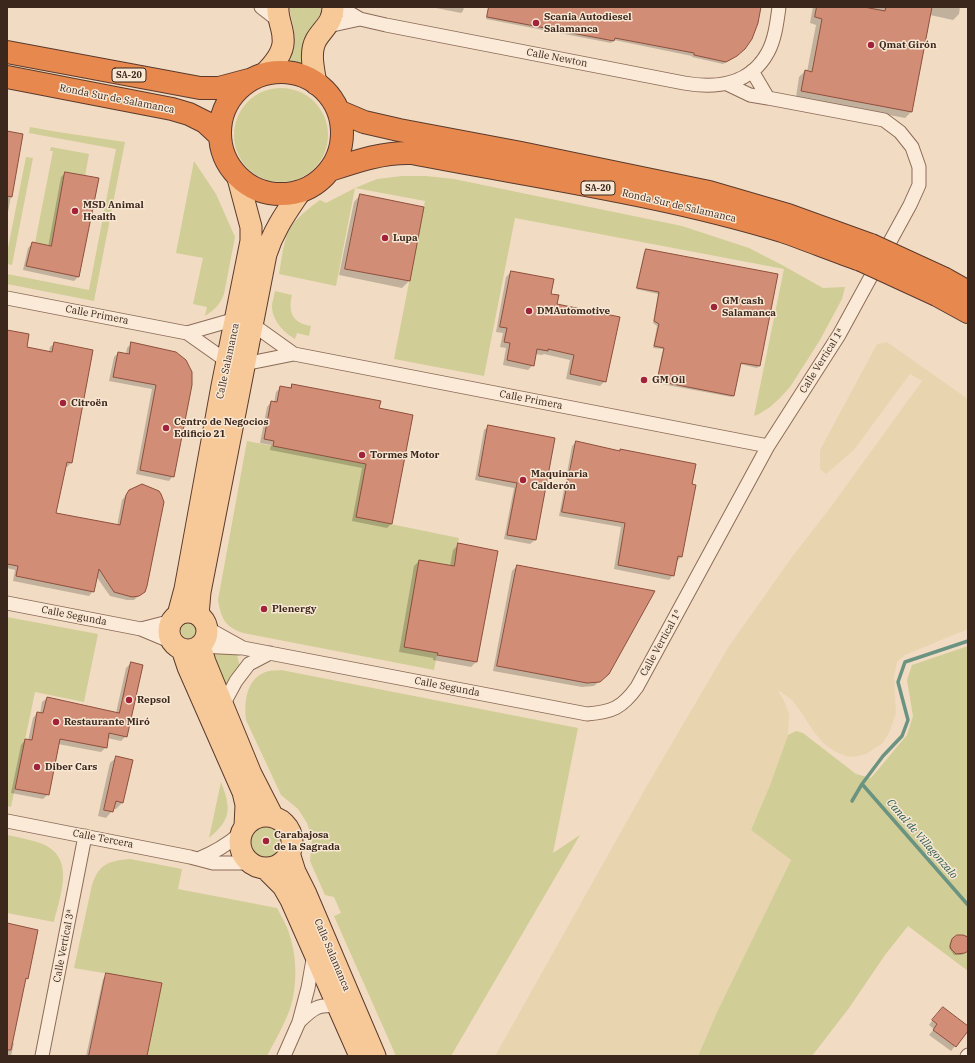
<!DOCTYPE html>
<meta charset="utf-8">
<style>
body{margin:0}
#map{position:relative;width:975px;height:1063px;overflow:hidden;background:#f1dcc3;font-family:"IBM Plex Serif",serif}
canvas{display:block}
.frame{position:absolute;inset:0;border:8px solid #3c271d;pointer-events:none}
</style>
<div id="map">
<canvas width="975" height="1063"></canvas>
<div class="frame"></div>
</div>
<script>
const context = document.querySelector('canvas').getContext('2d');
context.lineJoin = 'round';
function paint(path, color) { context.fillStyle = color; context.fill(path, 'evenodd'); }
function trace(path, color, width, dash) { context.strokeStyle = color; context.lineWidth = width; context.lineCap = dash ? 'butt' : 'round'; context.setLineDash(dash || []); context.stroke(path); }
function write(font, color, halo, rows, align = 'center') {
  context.font = font + ' "IBM Plex Serif",serif'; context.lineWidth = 3; context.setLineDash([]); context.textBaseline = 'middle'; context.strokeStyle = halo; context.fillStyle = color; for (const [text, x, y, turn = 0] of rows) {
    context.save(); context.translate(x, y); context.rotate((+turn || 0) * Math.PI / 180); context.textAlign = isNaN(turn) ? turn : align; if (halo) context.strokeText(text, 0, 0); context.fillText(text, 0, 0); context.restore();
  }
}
paint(new Path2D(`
 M887,342L968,399V629L905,655L897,662L894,677L896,713L890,731L883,743L866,754L854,757L845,756L834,751L823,743L814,732L801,712L792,700L778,690L785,703L789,714L788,735L770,785L751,830L791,860L717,1012L698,1056H495L645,789L729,646L792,557L830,508L922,381L910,374L854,450L826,474L820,469V450L877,344Z`), '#e8d5b0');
paint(new Path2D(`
 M289,7H322C321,18 314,23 308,32C303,41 302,52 301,63L289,60L294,44V31Z
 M234 135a47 47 0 1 1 94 0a47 47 0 1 1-94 0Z
 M30,127L58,132L125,142L94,301L7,284V274L89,290L116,149L29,133Z
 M51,147L89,154L85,176L65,172L51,246L35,243L53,151H50Z
 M26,157L33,158L12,265L7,264V253Z
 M194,161L216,194L235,237L224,294C220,305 214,310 205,316L207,307L193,304L203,258L176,253Z
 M402,176H426L454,179L682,226L749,248L782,265L823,288L845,287L842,299L820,340L790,387L780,398L770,407L759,414L754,416L784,269L515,218L484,376L394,359L425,201L355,188L336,286L279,274C282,259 283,238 292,225C300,215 310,207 320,200L326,203L355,188L377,179Z
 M275,291L292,295C288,312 292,323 311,326L309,336L297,333L295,339C283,332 271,319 272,304C273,300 274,296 275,291Z
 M247,441L366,464L356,517L459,538L434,670L243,633C225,627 221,618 218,600Z
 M7,617L98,634L84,702L35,692L11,807L7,806Z
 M181 631a8 8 0 1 1 16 0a8 8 0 1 1-16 0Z
 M968,646V971L908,926L885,955L849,1008L812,1056H698L717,1012L791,860L751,830L770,785L788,735L796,731L803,733L856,774L871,778L907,735L913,716L907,680L912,665Z
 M221,652L237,655L240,667L226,688L213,655L215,653Z
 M281,670L578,728L553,853L580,835L451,1056H396L334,916L341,913L334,897L325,895L310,861L312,838L307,823L298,809L281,795L246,720C244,701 246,677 269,671C272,670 277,671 281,670Z
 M221,782C231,808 232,819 209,838Z
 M251 842a15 15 0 1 1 30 0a15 15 0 1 1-30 0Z
 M7,835C17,837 28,839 37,842C77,854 61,893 54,922L7,913Z
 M130,859L182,869L178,889L277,908C281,915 285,923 288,930C297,954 298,984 290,1009C284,1025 275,1041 267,1056H147L162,983L74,968L92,885C99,864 108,861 130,859Z`), '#d1cd96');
paint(new Path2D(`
 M431,7H464L463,11L461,13Z
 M481,7H760L744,48L733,58L723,64L692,57V56L614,40L611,43L486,19L488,8Z
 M813,7H960L959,14L953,20L930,15L911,112L905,118L796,97L799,77L805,71L807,72L816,25L810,23Z
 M7,132L22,135L7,218Z
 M65,173L78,277L74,281L23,270L28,248L32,244L48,247L61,177Z
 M360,195L423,208L409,281L402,288L339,275L354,202Z
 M646,250L777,275L759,366L757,368L740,364L733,395L732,397L656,383L663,349L653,348L657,326L653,323L658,294L636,289L644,252Z
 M511,272L550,294L605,381L600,386L566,379L570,360L544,354L542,355L535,354L533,365L528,370L503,365L506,348L500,347L503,333L496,332L506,277Z
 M7,332L26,347L49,352L50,347L55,343L71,463L67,467L65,466L55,514L117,526L122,500L128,493L144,591L134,600H127L110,596L96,576L93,591L89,596L13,581L15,570L7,568Z
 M132,343L170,351L181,356L173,476L169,481L136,474L152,389L109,381L114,357L118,353L126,354L127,348Z
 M292,385L378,409L391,524L387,528L352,521L362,468L270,450L271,445L260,443L267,407L271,402L274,403L276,392L281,387L289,389Z
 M489,426L554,438L535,540L530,544L504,539L514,488L475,480L484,430Z
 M576,442L620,452L690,485L695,486L681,557L677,561L673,575L669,580L614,569L621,527L559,516L572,446Z
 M459,544L476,662L471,667L433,660V658L399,652L414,566L419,561L450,566L453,550Z
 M517,566L602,679L594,686L582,687L493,671L512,571Z
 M131,663L126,736L121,741L107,738L106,747L101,752L58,744L48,794L43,799L11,793L21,745L25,740L28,741L33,718L37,713L40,714L42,702L47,698L116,713L126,668Z
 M117,757L122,803L116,809H113L112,811L106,818L98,816L110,763Z
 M7,924L27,978L25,981L12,1043H14L11,1056H7Z
 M952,940L968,941V949L962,955H954L949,948L950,942Z
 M107,974L146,1056H86L103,979Z
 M939,1012L968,1027V1030L951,1051L929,1035L934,1029L929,1025Z`), '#0003');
trace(new Path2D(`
 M862,784L968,905
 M852,801L862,784L883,756L902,736L908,720L898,682L905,662L968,641`), '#6b9382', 3.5);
const building = new Path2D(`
 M489,7H761L758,23L752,39L745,49L737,56L726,62L694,55V53L615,38L614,41L487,17Z
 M817,7H864L885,11L886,7H932L912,112L801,91L805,70L812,72L822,19L815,17Z
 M7,131L23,134L12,197L7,196Z
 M65,172L99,178L79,277L26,266L32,242L51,246Z
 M360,194L424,207L410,281L345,269Z
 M646,249L778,274L760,366L741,363L734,396L657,381L664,348L654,346L659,324L654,321L659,292L637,288Z
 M511,271L554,279L551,294L559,295L557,304L620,317L606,382L570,374L574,355L548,349V351L537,349L534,366L507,360L510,343L504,342L507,328L500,327Z
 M7,330L29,334L27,347L52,352L54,342L93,350L72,463L67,462L56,513L120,525L126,495L129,490L142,484L159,491L161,494L164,502L147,586L145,592L139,596L132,597L114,592L99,569L94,592L16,576L18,566L7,564Z
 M131,342L176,352L186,360L192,372V385L174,477L140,470L156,385L113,377L118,352L129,354Z
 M292,384L381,401L379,408L413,415L392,524L356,517L366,464L273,446L274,441L264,439L271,401L277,402L280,386L291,388Z
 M488,425L555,438L536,540L507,535L517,483L479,476Z
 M576,441L620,451V449L696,464L692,484L696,485L682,557L678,556L674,576L618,565L625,523L562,512Z
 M458,543L498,551L477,662L437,655L438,653L404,647L419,560L454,566Z
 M517,565L655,591L609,674L600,682L587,683L497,666Z
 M131,662L143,665L127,737L109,733L107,748L60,739L49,795L15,789L25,739L32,740L37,712L43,713L47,697L119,713Z
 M116,756L133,760L123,803L116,801L113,812L104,810Z
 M7,923L38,930L28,979L26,978L11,1050H7Z
 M957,935H963L968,937V951L965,953L956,954L951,949L950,946L952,939Z
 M106,973L162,983L147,1056H89Z
 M943,1007L968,1026V1031L956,1047L933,1030L937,1024L932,1020Z`);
paint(building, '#d28d76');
trace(building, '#8e4f3c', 1);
const street = new Path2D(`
 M261,7L279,21
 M340,7L360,19L386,25L684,83C717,89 751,84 768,52C775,39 777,22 779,7
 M328,26L360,19
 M752,71L768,98
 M7,298L187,333L228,362
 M252,324L294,354
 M187,333L236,319
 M244,364L294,354L768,446
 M7,603L141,629L172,642
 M207,628L243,648L587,714C612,712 622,708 637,687L768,446L839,335L910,205L919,185V167L912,147L900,132L884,120L768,98L750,95L727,84
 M141,629L172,621
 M200,646L240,648
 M223,705L236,681L249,664L270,653
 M7,821L190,857L213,863H251
 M198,859C216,852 227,845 241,833
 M299,1022C313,1008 318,1004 338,1006
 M42,1056L85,836
 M284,1056L299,1022L308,988L314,954
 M967,1056L968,1055`);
const primary = new Path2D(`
 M264,74C273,65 285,52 283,38C283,28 277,18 278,7
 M316,84C314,70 309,53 316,40C323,28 333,23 333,7
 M169 631a19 19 0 1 1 38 0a19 19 0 1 1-38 0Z
 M178,615L185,589L222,386L251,241V227L238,178
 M198,615L200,592L266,254C274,229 286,213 300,192
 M200,646L205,662L251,774L273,817
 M182,649L188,667L243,792L246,805L245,826
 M240 842a26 26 0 1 1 52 0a26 26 0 1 1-52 0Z
 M289,853L295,872L306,894L375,1056
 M265,868L283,886L291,900L360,1056`);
const highway = new Path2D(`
 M7,52L200,88H219L249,80
 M220 133a61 61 0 1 1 122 0a61 61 0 1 1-122 0Z
 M7,77L172,109L189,114L205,122L219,135
 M338,111L364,122L399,130L521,153L709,192L788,215L871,245
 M330,170C357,161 383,152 412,153C535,177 661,194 782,231C808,240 835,251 861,260
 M945,279L968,292
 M937,295L968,312`);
trace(street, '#8d6b58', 15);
trace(primary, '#5b3a2d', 23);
trace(highway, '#5b3a2d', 24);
trace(street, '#fbead7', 13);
trace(primary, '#f7c998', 21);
trace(highway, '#e7894e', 22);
const highwayBridge = new Path2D(`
 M871,245L945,279
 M861,260L937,295`);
trace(highwayBridge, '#5b3a2d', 24, []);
trace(highwayBridge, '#e7894e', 22);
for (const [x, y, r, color] of [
 [536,23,4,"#a1233a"],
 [871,45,4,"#a1233a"],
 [75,211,4,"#a1233a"],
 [385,238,4,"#a1233a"],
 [714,307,4,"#a1233a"],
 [529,311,4,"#a1233a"],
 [644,380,4,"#a1233a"],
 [63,403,4,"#a1233a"],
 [166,428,4,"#a1233a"],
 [362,455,4,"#a1233a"],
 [523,480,4,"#a1233a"],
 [264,609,4,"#a1233a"],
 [129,700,4,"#a1233a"],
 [56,722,4,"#a1233a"],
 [37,767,4,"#a1233a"],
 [266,841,4,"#a1233a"]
]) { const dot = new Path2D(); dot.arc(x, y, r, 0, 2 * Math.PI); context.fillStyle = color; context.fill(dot); trace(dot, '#f8e7d3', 1.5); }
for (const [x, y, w] of [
 [129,75,34],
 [598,188,34]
]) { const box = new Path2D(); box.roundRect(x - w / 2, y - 7, w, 14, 3); context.fillStyle = '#f8e7d3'; context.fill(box); trace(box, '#3c271d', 1); }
write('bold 9px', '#3c271d', null, [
 ["SA-20",129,75],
 ["SA-20",598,188]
]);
write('bold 10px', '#3c271d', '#f8e7d3', [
 ["Scania Autodiesel",544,17],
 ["Salamanca",544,29],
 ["Qmat Girón",879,45],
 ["MSD Animal",83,205],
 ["Health",83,217],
 ["Lupa",393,238],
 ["GM cash",722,301],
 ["Salamanca",722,313],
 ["DMAutomotive",537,311],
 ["GM Oil",652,380],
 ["Citroën",71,403],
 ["Centro de Negocios",174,422],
 ["Edificio 21",174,434],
 ["Tormes Motor",370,455],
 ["Maquinaria",531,474],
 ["Calderón",531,486],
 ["Plenergy",272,609],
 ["Repsol",137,700],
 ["Restaurante Miró",64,722],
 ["Diber Cars",45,767],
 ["Carabajosa",274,835],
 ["de la Sagrada",274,847]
], 'left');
write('10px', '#3c271d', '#f8e7d3', [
 ["Calle Newton",557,58,11],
 ["Ronda Sur de Salamanca",117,99,11],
 ["Ronda Sur de Salamanca",679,206,13],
 ["Calle Primera",97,315,11],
 ["Calle Salamanca",228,361,-78],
 ["Calle Vertical 1ª",822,361,-58],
 ["Calle Primera",531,400,11],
 ["Calle Segunda",74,616,11],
 ["Calle Vertical 1ª",661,643,-61],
 ["Calle Segunda",447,687,11],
 ["Calle Tercera",103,839,11],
 ["Calle Vertical 3ª",64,946,-79],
 ["Calle Salamanca",332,955,67]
]);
write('italic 11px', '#2b5d51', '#f8e7d3', [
 ["Canal de Villagonzalo",922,839,49]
]);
</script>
